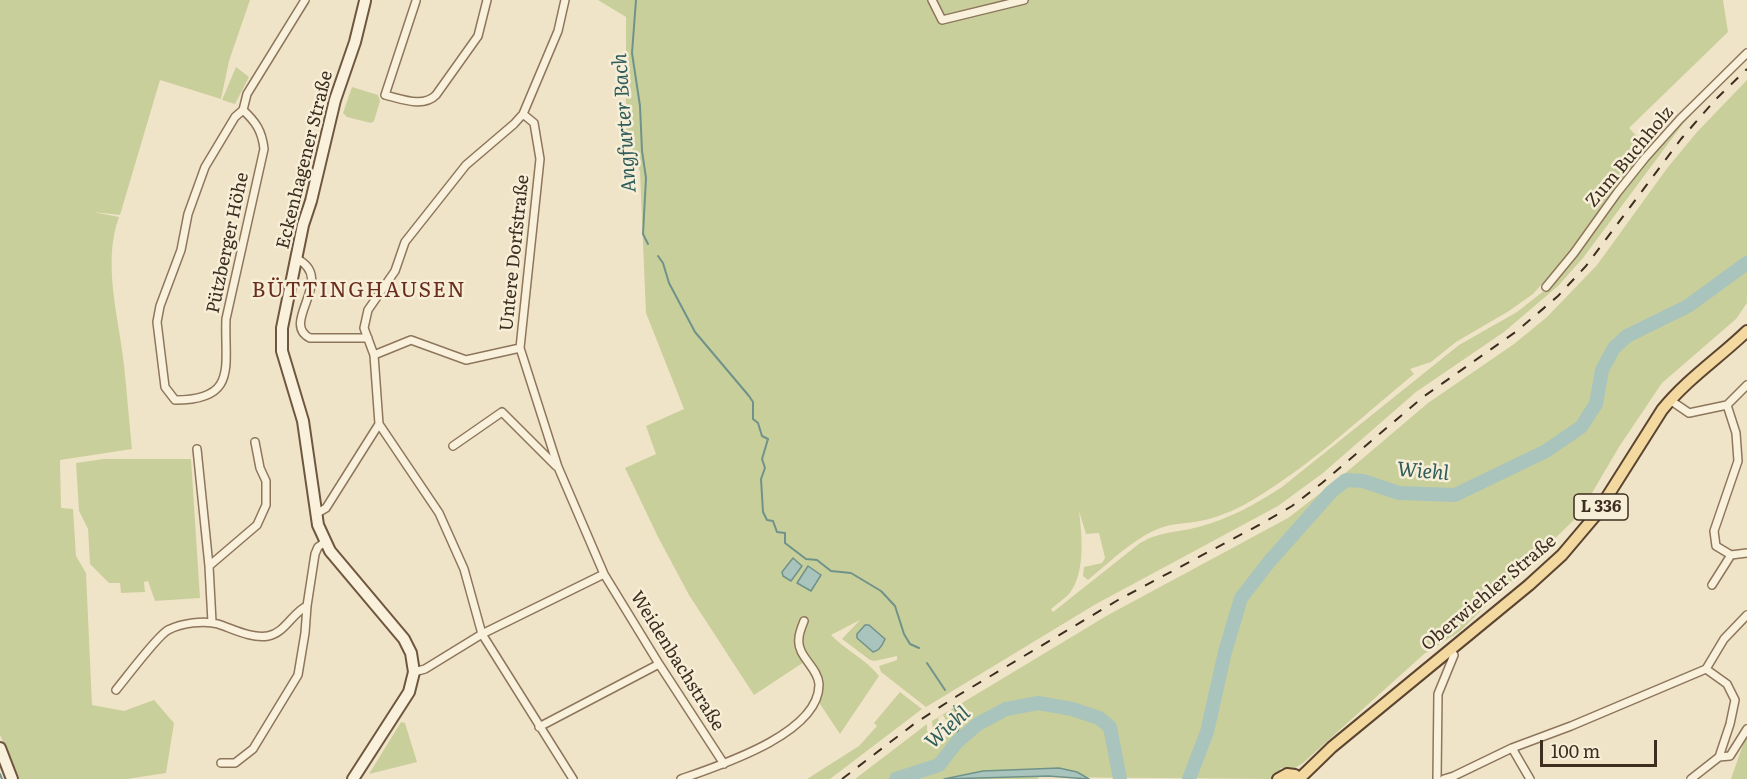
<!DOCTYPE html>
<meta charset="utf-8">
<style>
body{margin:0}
#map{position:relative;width:1747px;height:779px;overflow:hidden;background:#f0e4c8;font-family:Literata,serif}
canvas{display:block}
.scale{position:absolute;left:1540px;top:740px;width:117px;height:27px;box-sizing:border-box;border:3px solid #3d2e20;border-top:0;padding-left:8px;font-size:18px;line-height:21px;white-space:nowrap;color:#3d2e20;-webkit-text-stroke:4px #f7eed8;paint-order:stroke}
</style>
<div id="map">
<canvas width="1747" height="779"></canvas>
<div class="scale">100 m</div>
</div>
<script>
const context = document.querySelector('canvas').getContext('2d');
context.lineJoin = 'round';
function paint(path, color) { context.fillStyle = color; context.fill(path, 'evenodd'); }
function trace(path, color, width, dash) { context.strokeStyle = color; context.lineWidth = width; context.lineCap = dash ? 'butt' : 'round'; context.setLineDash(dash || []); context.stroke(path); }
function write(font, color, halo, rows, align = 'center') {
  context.font = font + ' Literata,serif'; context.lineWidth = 5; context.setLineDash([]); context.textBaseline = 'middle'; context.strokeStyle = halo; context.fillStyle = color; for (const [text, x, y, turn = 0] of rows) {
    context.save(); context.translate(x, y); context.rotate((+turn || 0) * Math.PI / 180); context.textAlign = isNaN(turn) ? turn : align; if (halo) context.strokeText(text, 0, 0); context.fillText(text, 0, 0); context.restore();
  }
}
paint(new Path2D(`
 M0,0H250L229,61L221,99L160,80L120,215L93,212L119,217C102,263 119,318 124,365C127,393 129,421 132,449L60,460L61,508L73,509L76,556L86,573L92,705L124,711L154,700L174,723L166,773L127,779H18L12,762L0,735Z
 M598,0H1723L1728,32L1629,128L1649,149L1583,238L1533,294L1509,311L1456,342L1431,362L1410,369L1414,374C1358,420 1305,471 1242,506C1229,513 1209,520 1194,522C1185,524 1176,523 1167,526C1139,533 1110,562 1088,580L1083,576L1084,567L1102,563L1105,558L1099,533L1086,534L1079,511C1082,535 1086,573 1069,594C1064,599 1057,604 1051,609L1053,612L1140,543C1161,531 1176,533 1198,527C1229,519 1256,504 1282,487L1459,345L1517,312L1545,290L1617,195L1678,124L1747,56V59L1711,93L1682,125L1583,258L1558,286L1504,332L1416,392L1323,473L1278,506L1096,604L926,707L881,672L879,666L897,660V656L875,661L870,660L842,639L860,620L831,635C845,650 866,659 879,676L840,734L814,695C817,680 812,674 804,662L754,695L689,595L658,537L625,468L656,454L646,426L684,409L646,313L640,172L626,133V17Z
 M236,67L249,77L235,104L222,100Z
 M1747,80V303L1736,319L1662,383L1619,447L1579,515L1459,632L1424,654L1303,763L1295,768H1281L1273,779L1040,777L1037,779H855L927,724V731C952,750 948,725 962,712L960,709L949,726L943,715L938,718L943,733L940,735L933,733L932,721L1108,615L1288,518L1336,481L1428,403L1514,344L1547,317L1597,265L1668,167L1697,132Z
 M352,87L378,95L380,101L374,121L371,123L347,117L343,113Z
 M104,459H191L200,598L155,601L148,581L144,582L145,592L121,593L120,583H109L90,564L88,529L79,511L76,463Z
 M900,692L922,709L830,779H807L859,746L877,726L874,723Z
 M401,722L405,723L417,762L369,774Z
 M1747,733V779H1731Z`), '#c9cf9b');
const water = new Path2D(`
 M793,558L802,566L791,581L783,576L782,572Z
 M808,566L821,575L811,591L797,583Z
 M865,625H869L885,639C883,644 879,651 873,652L857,638V634Z
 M1059,768L1077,772L1089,779L1048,776L944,779L983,771Z`);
paint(water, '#a9c4bc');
trace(water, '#6f938a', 1.5);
trace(new Path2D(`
 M636,0L632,53L640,106L642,151L646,178L643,234L648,244
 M658,256L663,263L669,283L695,332L749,396L753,402V419L758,423L762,436L768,439L762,459L765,468L761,479L763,512L767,520L773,521L777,532L785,533V543L806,559L817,560L831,571L851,573L881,591L895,606L904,634L910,644L919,648
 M927,663L945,690
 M954,706L959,719L957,742
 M0,774L2,779`), '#6f938a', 2);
trace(new Path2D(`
 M896,779L939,765L957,742L978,724L1006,709L1038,703L1072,709L1099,718L1110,727L1120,779
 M1189,779L1207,732L1225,652L1241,598L1269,562L1331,492L1346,480L1363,481L1399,493L1455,495L1546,451L1581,427L1596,404L1602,370L1614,348L1627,336L1688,306L1747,263`), '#a9c4bc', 14);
const minor = new Path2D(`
 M932,0L942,20L1024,0
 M416,1L385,95C402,99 423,108 436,95L478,36L487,0
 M243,110C256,122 262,131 264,149L226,319C224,365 239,400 175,400L165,387L157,322L160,306L181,250L188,214L205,167L235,117L243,110L247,94L305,0
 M523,114L534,123L540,159L520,348L558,467L604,574L482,634L573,779
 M297,259C337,279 279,323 310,338H368
 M1546,287L1574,253L1617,193L1645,158L1680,119L1747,53
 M374,355L411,340L466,360L520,348
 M1747,385L1727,405L1736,433L1738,461L1714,531L1716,546L1731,555L1747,553
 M1670,400L1689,413L1727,405
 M453,446L502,412L556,466
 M197,449L209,566
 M316,514L326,508L379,424
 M604,574L659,664L724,764
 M1712,585L1731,555
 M212,622L209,566L257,525L266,505V481L260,468L255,442
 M414,672L425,669L482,634L464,569L439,513L379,424L374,355L364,328L368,310L395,271L405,242L466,165L514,124L523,114L558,31L565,0
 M116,690C126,678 158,635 168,630C182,623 204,620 218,624C233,629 252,639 268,636C285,633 292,613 307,606L315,554L318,547L325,542
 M539,727L659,664
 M1512,748L1530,779
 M1719,757L1730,756L1747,729
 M221,763H235L253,749L298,675L305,633L307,606
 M681,779C718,766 820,734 819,684C818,667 796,656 799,638C799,633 802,626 804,621
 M1437,779L1438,694L1454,655L1450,650
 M1444,779L1454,776L1512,748L1571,726L1706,669L1724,639L1747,615
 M1691,779L1719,757L1730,724L1735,700L1727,684L1706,669`);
const secondary = new Path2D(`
 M0,748L12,779
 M353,779L409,692L414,672L411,653L404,639L330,551L318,525L303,421L282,351V328L303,225L311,201L335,100L355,42L365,1`);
const primary = new Path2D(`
 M1278,779L1287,774L1295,775L1299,779
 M1299,779L1332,747L1529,585L1562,555L1595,516L1662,410C1687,379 1719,358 1747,331`);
trace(minor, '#8d765c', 10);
trace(secondary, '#6f573f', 14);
trace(primary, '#5b4430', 14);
trace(minor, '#faf1dc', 7);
trace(secondary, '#faf1dc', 10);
trace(primary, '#f3d9a0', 10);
trace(new Path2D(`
 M842,779L914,724L957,696L1118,600L1259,525L1292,506L1322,483L1423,397L1517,331L1558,296L1586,266L1681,139L1716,99L1747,69`), '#3d2e20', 2, [10, 10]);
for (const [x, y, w] of [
 [1601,507,54]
]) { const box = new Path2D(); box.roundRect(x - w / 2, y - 13, w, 26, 4.5); context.fillStyle = '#f7eed8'; context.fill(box); trace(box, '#3d2e20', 1.5); }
write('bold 16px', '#3d2e20', null, [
 ["L 336",1601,507]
]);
write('18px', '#3d2e20', '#f7eed8', [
 ["Zum Buchholz",1630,157,-50],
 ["Eckenhagener Straße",305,160,-76],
 ["Pützberger Höhe",228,243,-78],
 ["Untere Dorfstraße",515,253,-84],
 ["Oberwiehler Straße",1489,593,-40],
 ["Weidenbachstraße",677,661,58]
]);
write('italic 20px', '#2f5d5a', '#f7eed8', [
 ["Angfurter Bach",625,123,-94],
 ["Wiehl",1423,472,5],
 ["Wiehl",948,728,-42]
]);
context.letterSpacing = '1.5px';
write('21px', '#6b2e1e', '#f7eed8', [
 ["BÜTTINGHAUSEN",359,291]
]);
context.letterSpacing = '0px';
</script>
